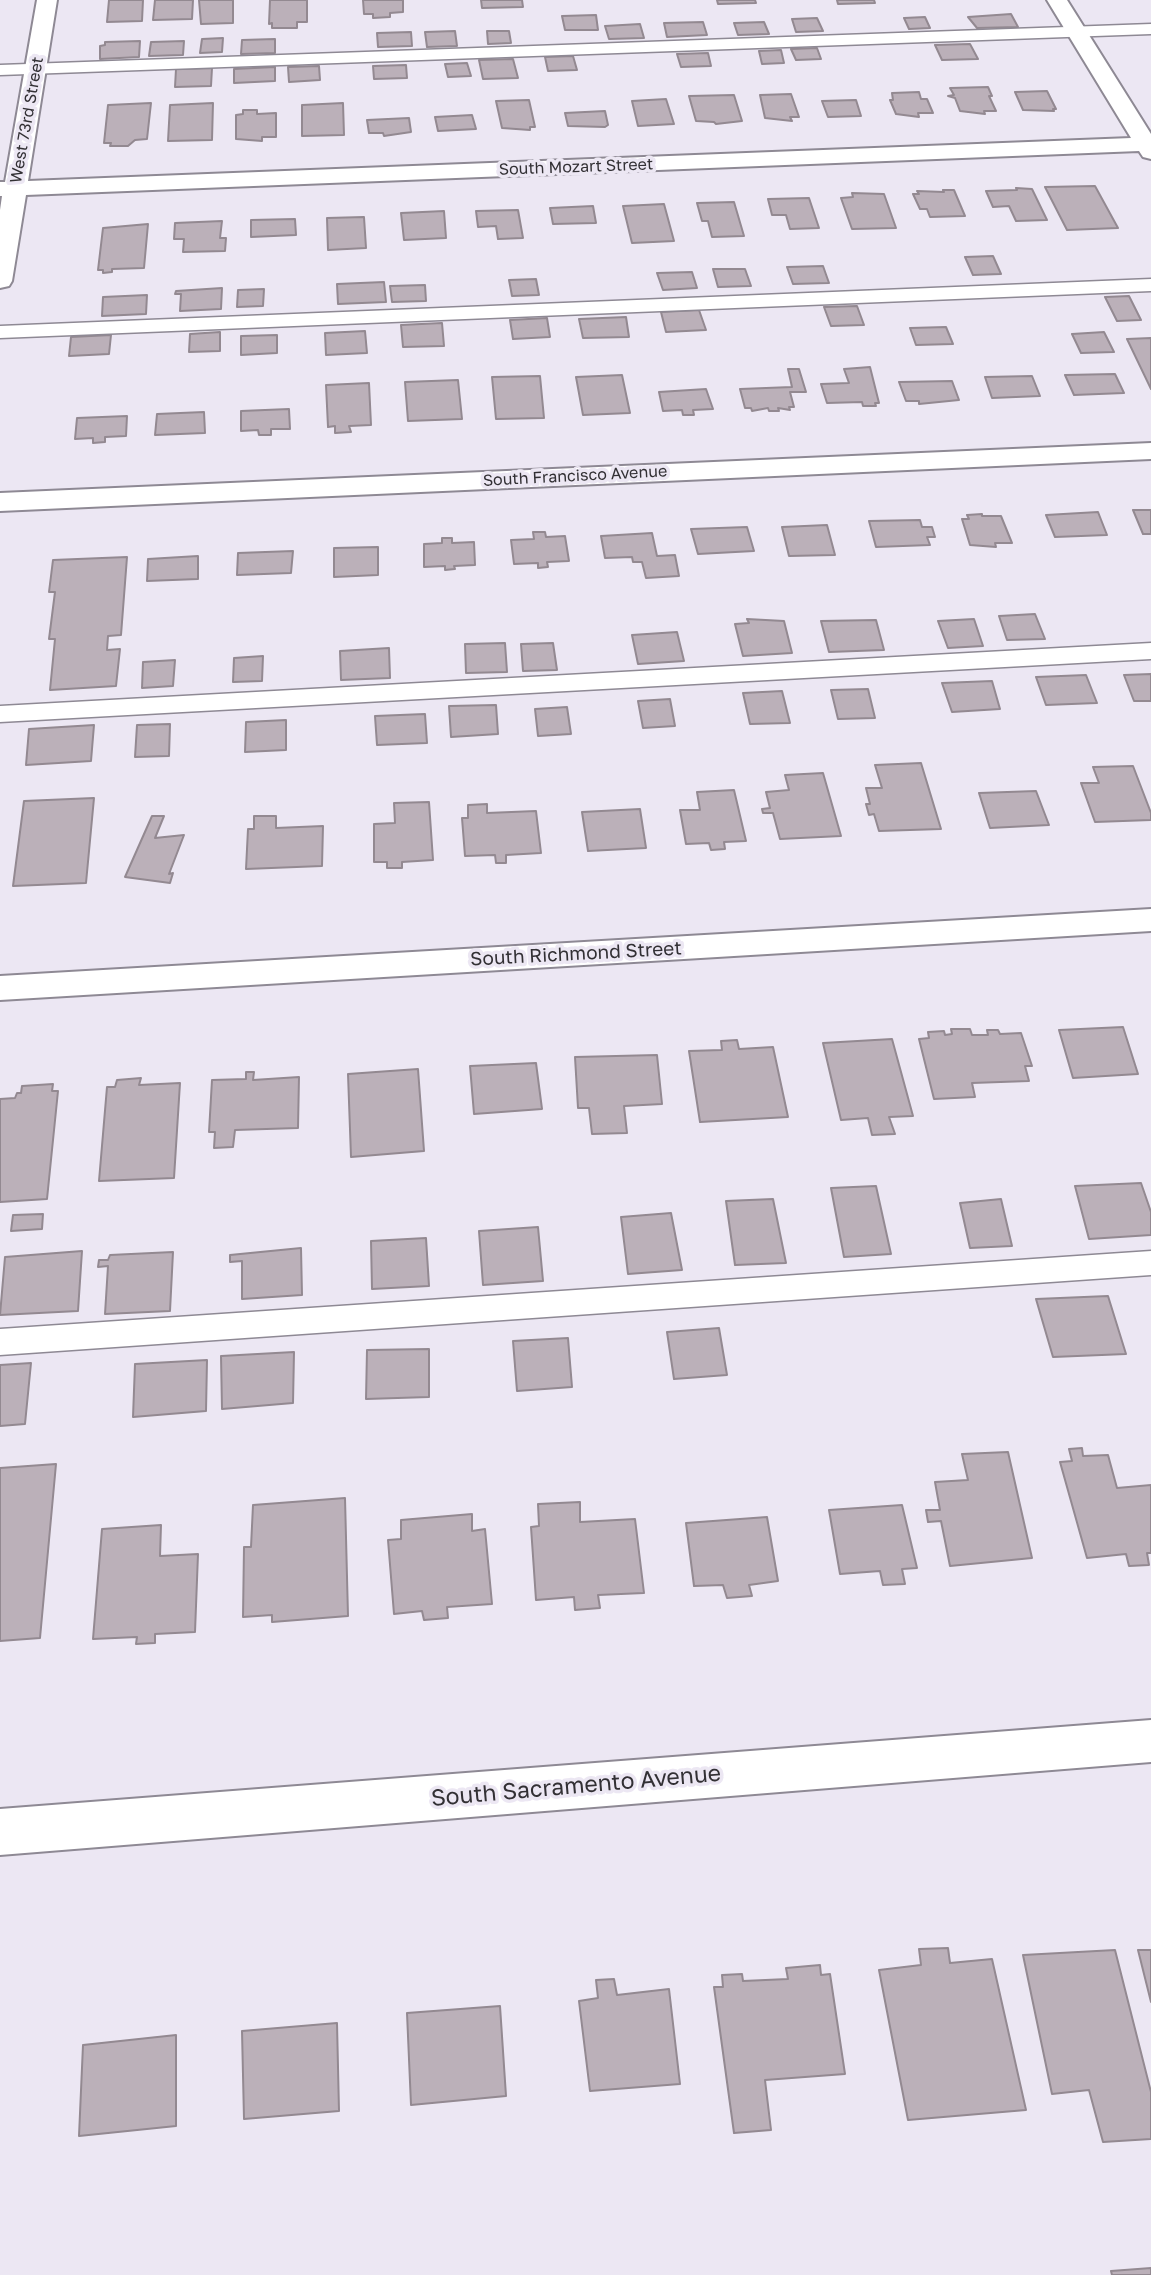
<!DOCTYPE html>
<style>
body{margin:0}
canvas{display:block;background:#ece7f3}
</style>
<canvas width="1151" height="2275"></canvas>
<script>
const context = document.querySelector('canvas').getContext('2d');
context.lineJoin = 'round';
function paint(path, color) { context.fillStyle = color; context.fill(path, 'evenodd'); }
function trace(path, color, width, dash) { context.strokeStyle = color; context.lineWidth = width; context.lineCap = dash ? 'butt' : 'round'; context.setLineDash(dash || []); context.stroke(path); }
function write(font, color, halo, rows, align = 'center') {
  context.font = font + ' "Golos Text",sans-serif'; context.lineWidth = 7; context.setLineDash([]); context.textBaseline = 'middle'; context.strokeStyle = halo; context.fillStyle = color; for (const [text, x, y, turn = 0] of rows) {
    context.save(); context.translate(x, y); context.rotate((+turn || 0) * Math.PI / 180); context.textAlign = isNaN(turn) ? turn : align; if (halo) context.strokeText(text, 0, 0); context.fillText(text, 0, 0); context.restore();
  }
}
const building = new Path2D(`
 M109,0H143L142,21L107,22Z
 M155,0H193L192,19L153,20Z
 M199,0H233V23L201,24Z
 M270,0H307V22H297V28H272V23L269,24Z
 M363,0H403V12L390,13V17L373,18V14H364Z
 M481,0H522L523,7L482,8Z
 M717,0H755L756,3L718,4Z
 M837,0H874L875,3L838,4Z
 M1011,14L1018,27L977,28L968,17Z
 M596,15L598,30H565L562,16Z
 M925,17L930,28L909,29L904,18Z
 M817,18L823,31L796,32L792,19Z
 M703,22L707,35L667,37L664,23Z
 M764,22L769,34L738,35L734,23Z
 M640,24L644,38L609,39L605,26Z
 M455,31L457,46L427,47L425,32Z
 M487,31H509L511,43L488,44Z
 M411,32L412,46L378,47L377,33Z
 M223,38L222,52L200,53L202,39Z
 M275,39V53L241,54L242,40Z
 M140,41L139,57L100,59V46L105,45V42Z
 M184,41L183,55L149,56L151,42Z
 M970,44L978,59L942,60L935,45Z
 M817,48L821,59L796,60L791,49Z
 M781,50L784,63L762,64L759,51Z
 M708,53L711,66L681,67L677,54Z
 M573,56L577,70L548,71L545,57Z
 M513,59L518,78L483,79L479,60Z
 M467,63L471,76L448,77L445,64Z
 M406,65L407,78L374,79L373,66Z
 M319,66L320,80L289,82L288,67Z
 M275,67V81L234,83V69Z
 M212,68L211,86L175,87L176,69Z
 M988,87L992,96H989L996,111H984L985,114L960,111L955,98L948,96L954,95L950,88Z
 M1047,91L1056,109H1053L1054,111L1023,110L1015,92Z
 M919,92L921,99H927L933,113H918L919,117L896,114L890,100H893L892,93Z
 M791,94L799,117H790L792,121L765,118L760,95Z
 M734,95L742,121L716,124L714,122L696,121L689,96Z
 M666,99L674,124L638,126L632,101Z
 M529,100L535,127H530V130L502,128L496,101Z
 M856,100L861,116L828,117L822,101Z
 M151,103L147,139L135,140L128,146H110L111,143H104L108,105Z
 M213,103L212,140L168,141L170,105Z
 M343,103L344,135L302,136V105Z
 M243,110H257V114L276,113V137H262V141L236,139V115L243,114Z
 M605,111L608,125L605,127L568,126L565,113Z
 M472,115L476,129L438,131L435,117Z
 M409,118L411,132L384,136L383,133H369L367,120Z
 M1095,186L1118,228L1067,230L1045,187Z
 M1016,188L1032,189L1047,220L1016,221L1009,206L993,207L986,191L1017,190Z
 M943,190H954L965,216L930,217L927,209H920L913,194H919L917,191L944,192Z
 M852,193L884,194L896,228L852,229L841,198L853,197Z
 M809,198L819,228L790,229L786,215H772L768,199Z
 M734,202L744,236L712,237L708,221H702L697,203Z
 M664,204L674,241L632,243L623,206Z
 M593,206L596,223L553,224L550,208Z
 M518,210L523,238L498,239L496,226L478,227L476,211Z
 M444,211L446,238L404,240L401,213Z
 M364,217L366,248L328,250L327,218Z
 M295,219L296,235L251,237V220Z
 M222,221L220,238H226L225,251L183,252L184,239H174L175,223Z
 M148,224L144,268L112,269V272L103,273V270H98L103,228Z
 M993,256L1001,274L973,275L965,257Z
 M823,266L829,283L793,284L787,267Z
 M713,269H745L751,286L718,287Z
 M692,272L697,288L663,290L657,273Z
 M536,279L539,295L512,296L509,280Z
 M384,282L386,302L338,304L337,284Z
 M425,285L426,301L392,302L390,286Z
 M222,288L221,309L180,311L181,294H175L176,291Z
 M264,289L263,306L237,307L238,290Z
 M147,295L146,314L102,316L103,297Z
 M1129,296L1141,320L1117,321L1105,297Z
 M857,306L864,325L831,326L824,307Z
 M699,310L706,330L666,332L661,312Z
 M626,317L629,337L583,338L579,319Z
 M547,318L550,337L513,339L510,320Z
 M442,323L444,346L403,347L401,325Z
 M946,327L953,344L916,345L910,328Z
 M365,331L367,353L326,355L325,333Z
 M220,332V351L189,352L190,334Z
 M1104,332L1114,352L1081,353L1072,334Z
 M111,335L109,354L69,356L71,337Z
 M277,335V353L241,355V336Z
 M1151,338V389L1127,339Z
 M870,367L879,403H875L876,406H863L862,402L827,403L821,384L849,383L844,369Z
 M788,369H799L806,392H790L794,407H789L790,410L778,408L779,411H769L768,408L752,411L751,408H745L740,389L792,387Z
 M1115,374L1124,393L1074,395L1065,375Z
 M622,375L630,413L583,415L576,377Z
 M540,376L544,418L496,419L492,377Z
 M1032,376L1040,396L992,398L985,377Z
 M458,380L462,419L408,421L405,382Z
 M952,381L959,400L919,404V401H906L899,382Z
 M369,383L371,425L349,426L351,432L335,433V426L328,427L326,385Z
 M706,389L713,409L693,410L694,415H683L682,410L663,411L659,392Z
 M289,409L290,429H271V435H259L258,430L241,431V411Z
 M204,412L205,433L155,435L157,414Z
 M127,416L126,436L105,437V442L93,443V438L75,439L77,418Z
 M1133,510H1151V534H1143Z
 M1098,512L1107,535L1055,537L1046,515Z
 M982,514V516H1001L1012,543H995L996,547L970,545L962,519H969L967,515Z
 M920,520L922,527H932L935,537H927L930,545L876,547L869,521Z
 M827,525L835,555L789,556L782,527Z
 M747,527L754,551L698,554L691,529Z
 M533,532H545L546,537L565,536L569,561L547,562L548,567L538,568V563L514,564L511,540L534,539Z
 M652,533L657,556L675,555L679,576L646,578L642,562H633L632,557L605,558L601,536Z
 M442,538H452V543L474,542L475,565L454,566L455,569L445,570V566L424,567V544L442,543Z
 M378,547V575L334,577V548Z
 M293,551L291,573L237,575L238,553Z
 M198,556V579L147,581L148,559Z
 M127,557L121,635L108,636L107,650L120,649L116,686L50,690L55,639H49L55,592H49L53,560Z
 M1035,614L1045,639L1007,640L999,616Z
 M747,619L784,621L792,653L743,656L735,624L749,623Z
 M974,619L983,646L948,648L938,621Z
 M876,620L884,650L829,652L821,621Z
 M677,632L684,661L638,664L632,635Z
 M505,643L507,672L466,673L465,644Z
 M553,643L557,670L523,671L521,644Z
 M389,648L390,678L341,680L340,651Z
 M263,656L262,681L233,682L234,658Z
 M175,660L173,686L142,688L143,662Z
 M1151,674V701H1134L1124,675Z
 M1086,675L1097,703L1046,705L1036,677Z
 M992,681L1000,709L952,712L942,683Z
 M868,689L875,718L838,719L831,690Z
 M782,691L790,723L750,724L743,693Z
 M670,699L675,726L643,728L638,701Z
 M496,705L498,734L451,737L449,706Z
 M567,707L571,734L538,736L535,709Z
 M425,714L427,743L377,745L375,716Z
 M286,720V750L245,752L246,722Z
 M170,724L169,756L135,757L137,725Z
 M94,725L91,761L26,765L29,729Z
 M921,763L941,829L879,831L874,814L869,815L866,804H870L866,788H882L875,765Z
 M1133,766L1151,813V820L1095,822L1081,783H1099L1093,767Z
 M823,773L841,836L780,839L773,813H763L762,809L770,808L766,792L789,790L785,775Z
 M734,790L746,841L724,842L725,849L711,850L709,843L686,844L680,810H700L697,792Z
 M1036,791L1049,825L990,828L979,793Z
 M94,798L86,883L13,886L24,801Z
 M429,802L433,860L402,862V868H387V862H374V824L395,823L394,803Z
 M487,804V813L536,811L541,853L506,855V863H496L495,855L465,856L462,818H468V805Z
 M640,809L646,848L588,851L582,812Z
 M152,816H164L155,838L184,835L169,874L173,873L170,883L125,877Z
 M254,816H276V828L323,826L322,866L246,869L248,829H254Z
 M1123,1027L1138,1074L1073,1078L1059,1030Z
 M951,1029H970L972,1035H988L987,1030H998L1000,1034L1021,1033L1032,1066H1025L1029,1081L972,1083L975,1097L934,1099L919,1039L929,1038L928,1032L944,1031L945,1035L952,1034Z
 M892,1039L913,1116L889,1117L895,1134L872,1135L868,1118L841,1120L823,1043Z
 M737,1040L739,1049L773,1047L788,1117L700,1122L689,1051L722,1050L721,1041Z
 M657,1055L662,1104L624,1106L627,1133L592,1134L589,1108H578L575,1057Z
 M536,1063L542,1109L474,1114L470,1066Z
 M418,1069L424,1151L351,1157L348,1074Z
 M246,1072H254L253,1080L299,1077L298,1128L235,1130L233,1147L214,1148L215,1132H209L212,1080L246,1079Z
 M141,1078L139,1085L180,1083L174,1178L99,1181L107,1087H115L117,1080Z
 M53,1084L52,1091H58L47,1199L0,1202V1099L15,1098L17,1093H21L22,1086Z
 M1141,1183L1151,1212V1235L1089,1239L1075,1186Z
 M876,1186L891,1254L844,1257L831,1188Z
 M773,1199L786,1263L735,1265L726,1201Z
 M1001,1199L1012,1246L970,1248L960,1203Z
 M671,1213L682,1270L628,1274L621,1217Z
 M43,1214L42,1229L11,1231L13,1215Z
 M538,1227L543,1281L483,1285L479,1231Z
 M426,1238L429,1286L372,1289L371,1241Z
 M301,1248L302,1295L242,1299V1261L230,1262V1255Z
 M82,1251L78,1311L0,1315L5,1257Z
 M173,1252L170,1311L105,1314L108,1266L98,1267L99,1260H108L110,1255Z
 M1108,1296L1126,1354L1053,1357L1036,1299Z
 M719,1328L727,1375L674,1379L667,1332Z
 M568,1338L572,1387L517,1391L513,1341Z
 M429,1349V1397L366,1399L367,1350Z
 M294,1352L293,1403L222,1409L221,1356Z
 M207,1360L206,1411L133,1417L135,1364Z
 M31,1363L25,1424L0,1426V1365Z
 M1082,1448L1083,1456L1108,1455L1117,1488L1151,1485V1553H1147L1149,1565L1129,1566L1126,1554L1087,1558L1060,1462L1072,1461L1069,1449Z
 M1008,1452L1032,1558L950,1566L941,1521L928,1522L926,1510H940L935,1482L968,1480L962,1454Z
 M56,1464L40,1638L0,1641V1468Z
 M345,1498L348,1616L272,1622V1615L243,1617L244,1547H251L253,1505Z
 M580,1502V1522L635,1519L644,1593L598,1595L600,1608L575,1610L574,1597L536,1600L531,1527L539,1526L538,1504Z
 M902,1505L917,1568L902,1569L905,1584L883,1585L880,1571L840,1574L829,1510Z
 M472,1514V1531L485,1529L492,1604L447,1607L448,1618L424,1620L422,1611L394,1614L388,1540L401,1539V1520Z
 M767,1517L778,1581L749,1585L752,1596L727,1598L723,1585L694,1586L686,1523Z
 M161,1525L160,1556L198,1554L195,1632L155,1634V1643L136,1644L137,1637L93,1639L102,1529Z
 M948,1948L950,1963L992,1959L1026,2110L908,2120L879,1970L921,1965L919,1949Z
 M1115,1950L1151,2092V2139L1103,2142L1089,2090L1052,2094L1023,1955Z
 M1138,1950H1151V2002Z
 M820,1965L821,1975L830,1974L845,2074L765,2080L771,2130L734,2133L714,1987H723L722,1975L742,1974L743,1981L788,1979L786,1968Z
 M614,1979L617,1995L669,1989L680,2084L590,2091L579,2001L598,1998L596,1980Z
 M500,2006L506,2096L411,2105L407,2013Z
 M337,2023L339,2111L244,2119L242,2031Z
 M176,2035V2126L79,2136L83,2045Z
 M1151,2268V2275H1112L1111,2271Z`);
paint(building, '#bbb0b9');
trace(building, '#938991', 2);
const lane = new Path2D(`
 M1151,24V34L0,75V65Z
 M1151,279V291L0,338V326Z
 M1151,643V659L0,722V706Z
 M1151,1251V1275L0,1355V1329Z`);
const street = new Path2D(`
 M37,0H57L28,181L1131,138L1047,0H1067L1151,134V159L1143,157L1139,151L26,195L12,281L9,286L0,288V210L2,196H0V182H5Z
 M1151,443V459L0,511V493Z
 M1151,909V931L0,1000V976Z
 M1151,1720V1762L0,1855V1809Z`);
trace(lane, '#8e8994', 3);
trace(street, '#8e8994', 4);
paint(lane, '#fff');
paint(street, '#fff');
write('16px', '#323034', '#ece7f3', [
 ["West 73rd Street",27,120,-80],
 ["South Mozart Street",576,167,-2],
 ["South Francisco Avenue",575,476,-3]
]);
write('19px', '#323034', '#ece7f3', [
 ["South Richmond Street",576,954,-3]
]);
write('23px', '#323034', '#ece7f3', [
 ["South Sacramento Avenue",576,1786,-5]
]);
</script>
